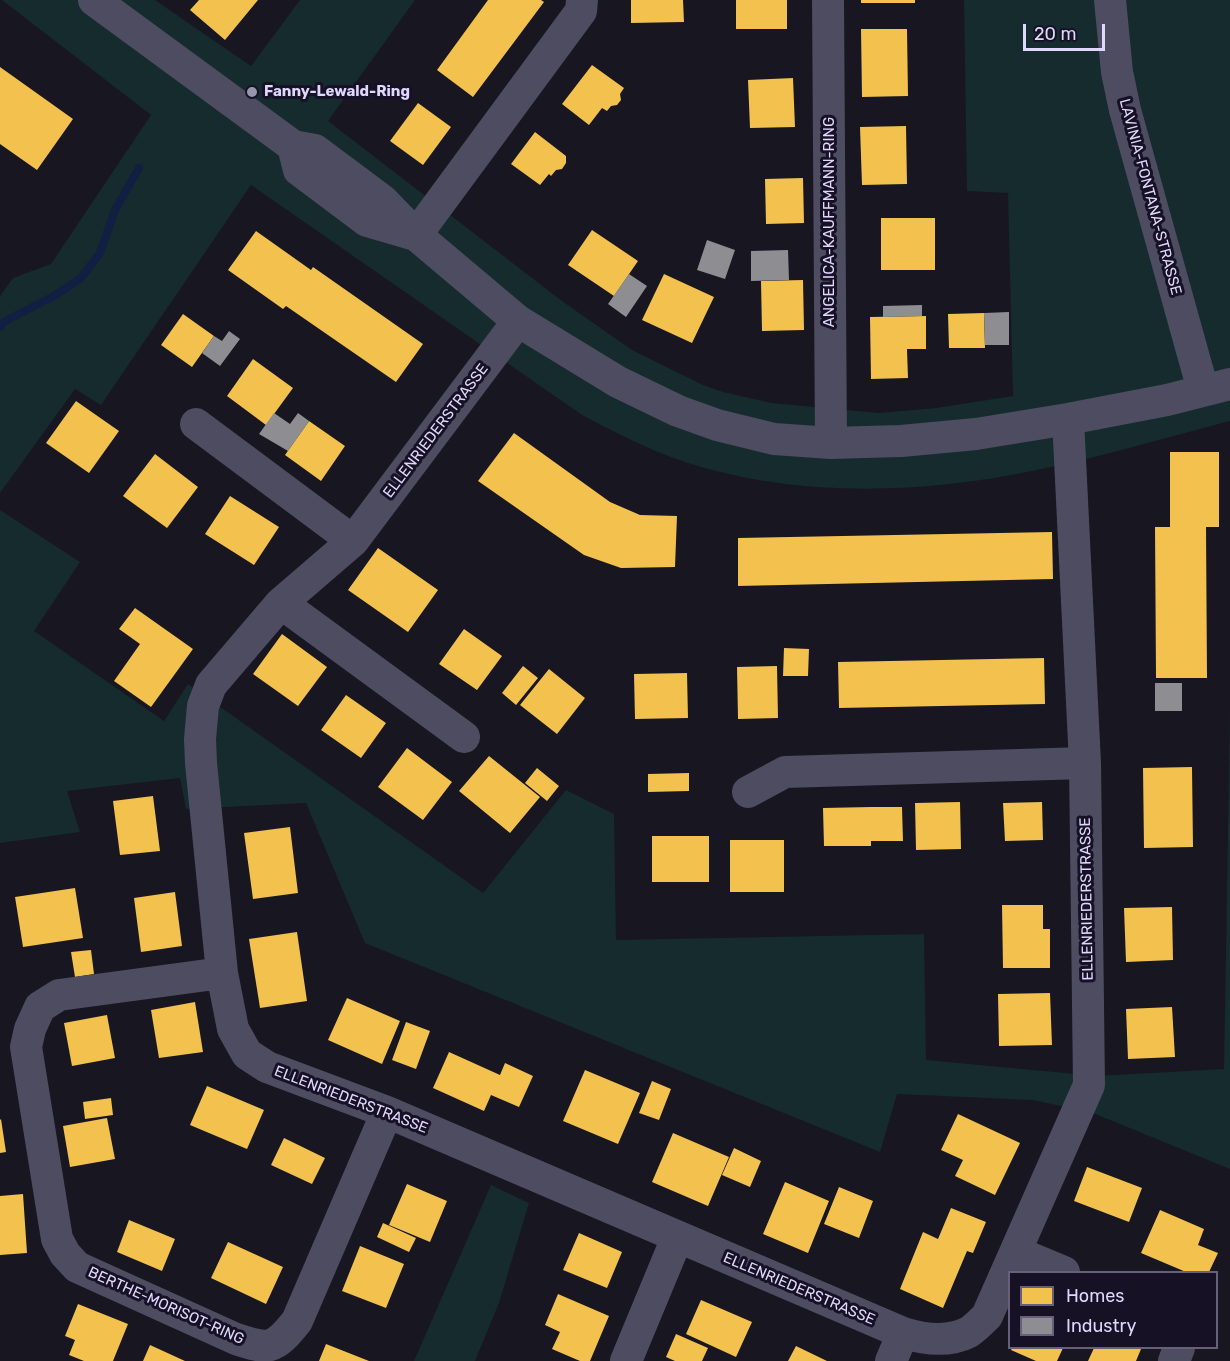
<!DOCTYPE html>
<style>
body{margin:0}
#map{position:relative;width:1230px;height:1361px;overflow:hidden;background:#181620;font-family:Rubik,sans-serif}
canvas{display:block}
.legend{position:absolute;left:1008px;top:1271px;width:210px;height:78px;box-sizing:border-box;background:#161125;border:2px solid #66617b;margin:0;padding:8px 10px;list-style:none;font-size:18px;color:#dfd8fc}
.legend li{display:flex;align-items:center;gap:12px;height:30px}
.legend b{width:30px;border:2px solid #66617b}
.scale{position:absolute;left:1023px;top:24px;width:82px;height:27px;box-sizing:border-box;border:3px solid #dfd8fc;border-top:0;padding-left:8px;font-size:18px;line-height:21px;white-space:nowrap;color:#dfd8fc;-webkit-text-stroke:4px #161125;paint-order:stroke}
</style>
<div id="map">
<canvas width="1230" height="1361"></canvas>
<ul class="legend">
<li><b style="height:16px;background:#f2c14e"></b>Homes</li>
<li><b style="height:16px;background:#8d8d92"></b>Industry</li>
</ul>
<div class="scale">20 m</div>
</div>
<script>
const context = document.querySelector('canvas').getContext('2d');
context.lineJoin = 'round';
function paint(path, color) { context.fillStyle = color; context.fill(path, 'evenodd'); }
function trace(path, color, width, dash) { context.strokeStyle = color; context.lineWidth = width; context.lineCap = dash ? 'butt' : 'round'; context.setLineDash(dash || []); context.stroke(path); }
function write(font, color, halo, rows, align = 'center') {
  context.font = font + ' Rubik,sans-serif'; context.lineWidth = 6; context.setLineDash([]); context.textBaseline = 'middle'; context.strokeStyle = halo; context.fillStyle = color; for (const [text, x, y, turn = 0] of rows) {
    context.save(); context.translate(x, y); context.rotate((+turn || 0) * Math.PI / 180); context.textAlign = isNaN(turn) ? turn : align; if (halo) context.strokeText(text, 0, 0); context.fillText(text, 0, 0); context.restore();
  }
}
paint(new Path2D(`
 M2,0H155L251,66L300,0H415L328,121L562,301L632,350L703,385L723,392L772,403L879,413L936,408L1013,396L1008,193L967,191L964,0H1230V421C1164,438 1098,458 1032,471C919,494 796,498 685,462C649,450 616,433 582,415L251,185L101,405L75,389L0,493V296L13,278L51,264L151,115Z
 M0,510L80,562L34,631L164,721L188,684L483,893L566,790L614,814L616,940L924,934L926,1060L1097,1076L1224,1069L1230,708V1169L1093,1113L1033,1100L897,1094L880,1152L365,943L306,803L186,809L180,778L67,791L80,832L0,843Z
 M491,1185L529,1203L499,1303L475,1361H414Z`), '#152b2d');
paint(new Path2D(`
 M199,0H258L225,40L190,10Z
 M488,0H541L544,2L473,97L437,70Z
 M631,0H683L684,22L631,23Z
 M736,0H787V29H736Z
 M861,0H915V3H861Z
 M861,29H907L908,96L862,97Z
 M592,65L624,88L620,94L621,100L617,105L611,106L607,111L602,108L589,125L562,104Z
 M0,67L73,119L37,170L0,144Z
 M793,78L795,127L750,128L748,80Z
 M418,103L451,127L423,165L390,141Z
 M906,126L907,184L862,185L860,127Z
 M535,132L566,156V163L562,169L556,170L551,176L549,174L540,185L511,164Z
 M803,178L804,223L766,224L765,179Z
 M881,218H935V270H881Z
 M592,230L638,261L614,296L568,265Z
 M256,231L311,270L313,267L423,344L396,382L286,306L283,309L228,270Z
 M664,274L714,297L692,343L642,320Z
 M803,280L804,330L762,331L761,281Z
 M984,313L985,348H949L948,314Z
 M183,314L214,336L192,367L161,345Z
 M926,316V349H907L908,378L871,379L870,317Z
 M253,359L293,388L266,425L227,396Z
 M76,401L119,431L89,473L46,443Z
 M309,421L345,446L321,481L285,455Z
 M514,433L610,502L640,515L677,516L675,567L621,568L584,555L478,481Z
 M1170,452H1219V527H1206L1207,678H1156L1155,527H1170Z
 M155,454L198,487L167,528L123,496Z
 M230,496L279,527L254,565L205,534Z
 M1052,532L1053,579L738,586V538Z
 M378,548L438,590L408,632L348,590Z
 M135,608L193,649L151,707L114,681L140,644L119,629Z
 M464,629L502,656L477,690L439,664Z
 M282,634L327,667L298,706L253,674Z
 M784,648L809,649L808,676H783Z
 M1044,658L1045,704L839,708L838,662Z
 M523,666L538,678L516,705L502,693Z
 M777,666L778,718L738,719L737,667Z
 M549,669L585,698L557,734L520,705Z
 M687,673L688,718L635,719L634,674Z
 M346,695L386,723L361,758L321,730Z
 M407,748L452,782L423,820L378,787Z
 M489,756L540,797L510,833L459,791Z
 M1192,767L1193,847L1144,848L1143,768Z
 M537,768L559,786L547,801L525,783Z
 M689,773V791L648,792V774Z
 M153,796L160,851L120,855L113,801Z
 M960,802L961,849L916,850L915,803Z
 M1042,802L1043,840L1005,841L1003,803Z
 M871,807H902L903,841H871V846H824L823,808Z
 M290,827L298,893L253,899L244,833Z
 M652,836H709V882H652Z
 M730,840H784V892H730Z
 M75,888L83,938L23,947L15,897Z
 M175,892L182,946L141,952L134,898Z
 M1002,905H1043V929H1050V968H1003Z
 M1172,907L1173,960L1126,962L1124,908Z
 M297,932L307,1001L260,1008L249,939Z
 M91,950L94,974L75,977L71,952Z
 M1050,993L1052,1045L999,1046L998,994Z
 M347,998L400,1021L382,1064L328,1040Z
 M195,1002L203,1052L159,1058L151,1010Z
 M1172,1007L1175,1057L1128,1059L1126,1009Z
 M107,1015L115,1058L72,1066L64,1023Z
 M406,1022L430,1031L416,1069L392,1060Z
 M449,1052L500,1075L505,1063L533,1076L519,1107L491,1095L484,1111L433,1088Z
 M585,1070L640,1093L618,1144L563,1121Z
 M652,1081L671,1089L659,1120L639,1113Z
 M207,1086L264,1110L247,1149L190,1125Z
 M111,1098L113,1115L85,1119L83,1102Z
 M958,1114L1020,1143L995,1195L955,1176L963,1160L941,1150Z
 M107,1118L115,1159L70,1167L63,1126Z
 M1,1119L6,1152L0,1153V1120Z
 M673,1133L729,1157L708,1206L652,1182Z
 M284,1138L325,1158L312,1184L271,1165Z
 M734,1148L761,1161L750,1187L722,1175Z
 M1087,1167L1142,1188L1129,1222L1074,1201Z
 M785,1182L829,1201L808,1253L763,1234Z
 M407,1184L447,1201L430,1242L389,1225Z
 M839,1187L873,1201L859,1238L824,1224Z
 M23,1194L27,1253L0,1255V1196Z
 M951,1208L986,1222L973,1253L967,1251L943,1308L900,1289L923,1232L938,1239Z
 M1160,1210L1204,1229L1198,1245L1218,1253L1209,1272H1186L1141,1253Z
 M129,1220L175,1239L162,1271L117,1252Z
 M383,1223L416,1238L409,1252L377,1237Z
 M579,1233L622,1252L607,1288L563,1270Z
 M228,1242L283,1267L266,1304L211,1278Z
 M360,1246L404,1264L386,1308L342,1291Z
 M558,1294L609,1316L590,1361H580L552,1349L560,1332L545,1325Z
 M701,1300L752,1322L736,1357L686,1334Z
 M78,1304L128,1324L113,1361H84L69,1355L75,1340L65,1336Z
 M676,1334L708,1348L702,1361H675L666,1357Z
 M326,1344L369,1361H319Z
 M150,1345L185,1361H143Z
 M796,1346L827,1361H788Z
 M1012,1348H1063L1057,1361H1036L1011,1350Z
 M1094,1348H1138L1141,1349L1136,1361H1088Z`), '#f2c14e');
paint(new Path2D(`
 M707,240L735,250L725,279L697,270Z
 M788,250L789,280L751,281V251Z
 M629,274L647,286L626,317L608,304Z
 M922,305V316L883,317V306Z
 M1009,312V345H985L984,313Z
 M229,331L240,339L220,366L202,353L214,336L222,341Z
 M274,413L290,424L298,413L309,421L288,451L259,434Z
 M1155,683H1182V711H1155Z`), '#8d8d92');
trace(new Path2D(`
 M0,327L5,321L54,296L81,278L100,253L115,210L139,168`), '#111f42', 8);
trace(new Path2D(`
 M94,0L293,146L315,150L382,200L416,235L518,321L618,382L678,411L717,425L774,439L831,443L901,441L976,434L1068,419L1167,400L1230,384
 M828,0L831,443
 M1110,0L1117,72L1125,110L1203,390
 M293,146L299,170L367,221L415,235
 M416,235L581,11L582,0
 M518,321L353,541L281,603L211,685L203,706L200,739L201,763L222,973L233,1029L247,1054L267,1067L387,1112L903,1333C923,1339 948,1343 969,1332C975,1328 982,1321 987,1316L1089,1085L1085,763L1068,419
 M196,424L353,541
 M281,603L464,737
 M748,792L785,772L1085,763
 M222,973L59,995L40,1007L30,1029L26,1047L57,1239L65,1254L77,1267L236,1339C269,1350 274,1350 297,1321L387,1112
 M1016,1252L1064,1272
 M626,1361L677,1238
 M891,1361L903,1333
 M1174,1361L1179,1348`), '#4e4c61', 32);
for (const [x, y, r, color] of [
 [252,92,6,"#9994af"]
]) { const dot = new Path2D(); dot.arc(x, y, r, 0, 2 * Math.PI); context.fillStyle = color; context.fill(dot); trace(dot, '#161125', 2); }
write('bold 15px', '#dfd8fc', '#161125', [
 ["Fanny-Lewald-Ring",264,92]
], 'left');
write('15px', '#dfd8fc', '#161125', [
 ["LAVINIA-FONTANA-STRASSE",1150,197,75],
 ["ANGELICA-KAUFFMANN-RING",830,222,-90],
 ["ELLENRIEDERSTRASSE",436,431,-53],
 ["ELLENRIEDERSTRASSE",1087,899,-91],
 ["ELLENRIEDERSTRASSE",351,1100,21],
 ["ELLENRIEDERSTRASSE",799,1289,23],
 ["BERTHE-MORISOT-RING",166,1306,24]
]);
</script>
